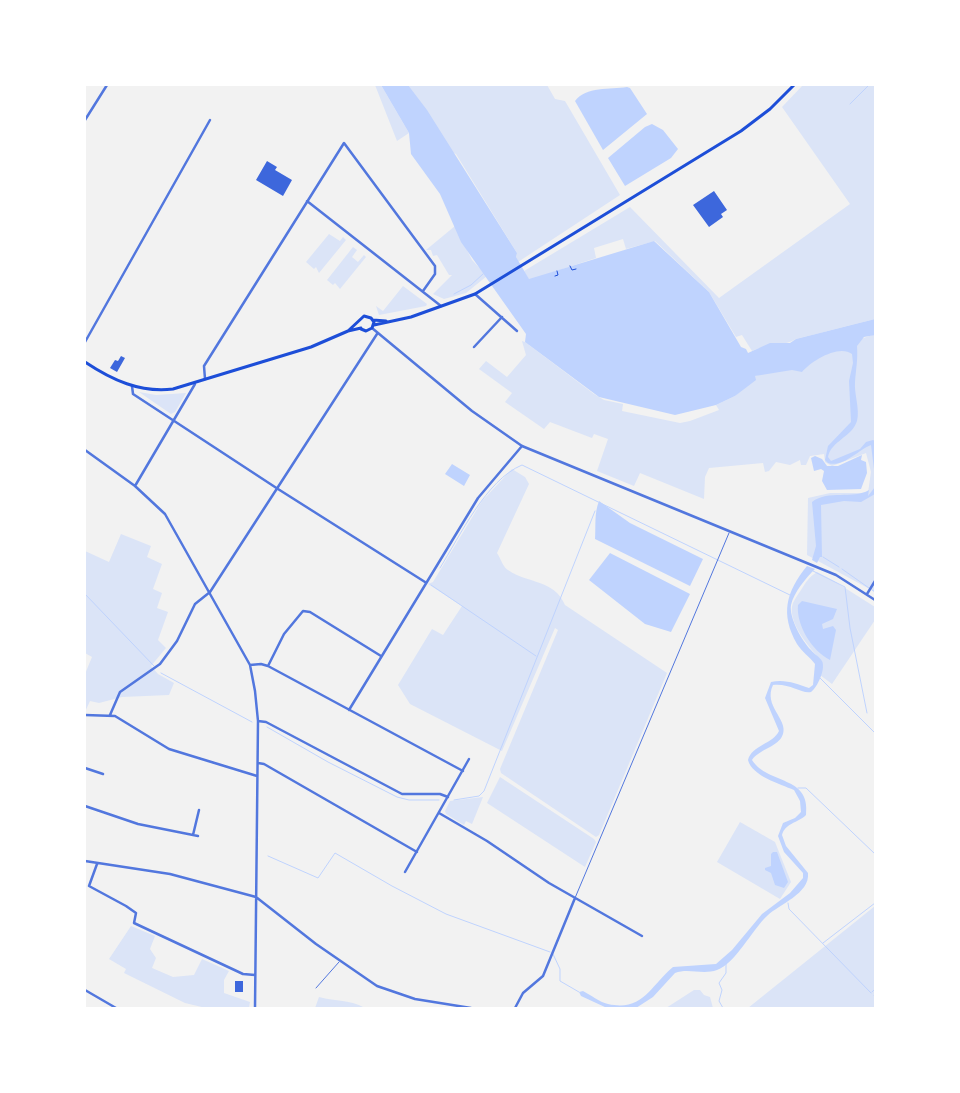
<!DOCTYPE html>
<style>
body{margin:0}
#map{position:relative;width:960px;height:1093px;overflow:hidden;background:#f2f2f2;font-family:"Space Grotesk",sans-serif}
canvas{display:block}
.frame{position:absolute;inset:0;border:86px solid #fff;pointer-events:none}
</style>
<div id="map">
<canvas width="960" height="1093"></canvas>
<div class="frame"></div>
</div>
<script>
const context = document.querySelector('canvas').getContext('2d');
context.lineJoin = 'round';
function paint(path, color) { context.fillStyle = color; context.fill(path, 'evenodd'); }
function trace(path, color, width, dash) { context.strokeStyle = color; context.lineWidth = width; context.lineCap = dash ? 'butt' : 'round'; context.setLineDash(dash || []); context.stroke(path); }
paint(new Path2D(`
 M375,85H381L409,133L397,141Z
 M403,85H547L555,99L565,101L620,195L518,262L516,257L517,253L456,154L448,151Z
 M803,85H875V319L796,339C783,347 766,344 752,351L742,335L736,337L709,292L655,241L626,249L623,239L594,248L596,258L529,280L524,271L630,207L719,298L850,204L782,107Z
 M455,226L472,260L487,276L466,293L444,299L433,294L452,275H449L437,255L433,256L431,250H426Z
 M329,234L340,241L343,237L346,240L319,273L316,267L314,269L306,262Z
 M353,247L357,250L352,257L358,262L364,255L366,257L340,289L335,283L333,285L327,280Z
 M403,286L427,304L426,306L379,315L376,306L383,311Z
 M875,334V592L807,555L808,498L830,493H868L871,472L866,453L832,466L825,462L824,454L810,456L806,465H801L800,460L790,465L776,462L769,471L765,472L763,463L709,468L705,477L704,499L640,473L634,486L597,471L608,439L594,434L592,438L550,422L544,429L505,402L512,393L479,369L486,361L507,377L526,355L522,341L525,342L594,394L604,400L623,404L622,411L680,423L690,421L719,410L716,405L735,396L755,376Z
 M139,392L156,395L186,393L175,412L171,414Z
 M512,469L525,477L529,484L497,553C501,559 503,567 508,570C528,584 554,579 565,605L667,673L599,835L596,837L501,773L500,769L558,630L555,628L502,751L410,704L398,685L432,629L443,635L462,606L428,584L433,582L482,501Z
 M121,534L151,546L147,557L162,564L153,589L162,593L157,608L168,612L158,640L166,648L151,666L158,674L174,683L169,695L122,697L99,703L90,701L85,712V674L92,657L85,653V551L109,562Z
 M817,572L834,581L875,607V620L832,684L820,675L822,661C810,649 786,621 793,603C795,599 798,594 801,590C806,582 809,577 817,572Z
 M500,777L594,839L596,842L585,867L487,803Z
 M483,797L472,824L466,821L464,825L446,814L445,811L450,801Z
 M740,822L775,842L791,882L780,899L717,862Z
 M875,906V1008H748Z
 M131,926L155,936L150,949L156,958L152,968L173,977L194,975L202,959L229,971L224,980V993L250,1002L249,1008H206L185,1003L124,973L126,969L109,959Z
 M694,990H700L704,995L710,997L713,1008H666Z
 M319,997C336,1002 350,999 365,1008H315Z`), '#dbe4f7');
paint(new Path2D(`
 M381,85H408L427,110L517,253L516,257L529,279L654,241L709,292L741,347L746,349L748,353L770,343H790L796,339L875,319V335L864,337L857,346C858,359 856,369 855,382C854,394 860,409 857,421C852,437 831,441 828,457L831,461L860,449L866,442L873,440L875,441V477L871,445C858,450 843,468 828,463L825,460L828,446L851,422L849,381L853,363L852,354C839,344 811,361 802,372L792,370L755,376L756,380L735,396L716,405L675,415L599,397L525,342L526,334L461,242L440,194L411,154L409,133Z
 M627,87L630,88L647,114L603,150L575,101C586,86 610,90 627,87Z
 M652,124L663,130L678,149L671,158L625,186L608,158L645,127Z
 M862,455L861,460L866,462L867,473L861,489L827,490L822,481L824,471L821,469L814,471L811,458L815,456L822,459L827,466H838Z
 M452,464L470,475L464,486L445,474Z
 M875,487V494L861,502L844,501L821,505L822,557H820L817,563L812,560L816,546L812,502C829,489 852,500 869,490L868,496Z
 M599,501L630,523L703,559L690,586L595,539C596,525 594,514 599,501Z
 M610,553L690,594L671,632L645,624L589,580Z
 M807,566L815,569C806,578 794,592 791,605C789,618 802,641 811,650C814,654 820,657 822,661C826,669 817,688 811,692C801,694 790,683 773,685C763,706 788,719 783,734C779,747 759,749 752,760C768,785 811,775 806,815C798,823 785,823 782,835L786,846L808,873C810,894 779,904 767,916C752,930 735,964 717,970C703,975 688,968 675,973L653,997L636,1008H607L581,996L579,992L583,991C591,995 599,1002 608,1004C643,1012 651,985 673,967L716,964L732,950L762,914L790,893L803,878V873L784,852L778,836L783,823L795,818L801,812L800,801L794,790C780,784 752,776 748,760C752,745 773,744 779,731L765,698L771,682C786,679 796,684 809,688L813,685L815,664C810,657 802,652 797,644C780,614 786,592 807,566Z
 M802,601L837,609L833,619L822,624L823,629L833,626L836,630L830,660C812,651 796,625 798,605Z
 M773,852H777L788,882L784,888L775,885L771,873L765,870V868L771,866V854Z`), '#bfd3fe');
trace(new Path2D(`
 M850,104L869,85
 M454,294L471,285L483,274
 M823,557L839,567
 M440,568C460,536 486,480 522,465L792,596
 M842,569L869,588
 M813,571L845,587L850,628L867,713
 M431,585L536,656
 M872,590L875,592
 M85,594L154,666
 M161,673L252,722
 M819,677L875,733
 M267,727L328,762L397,797L409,800H439
 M798,788H806L875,854
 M454,800L479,796L484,791L595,511
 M268,856L318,878L335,853L392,886L446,914L550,952
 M788,903L789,909L871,993
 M823,943L875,903
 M553,954L560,969V981L579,992
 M872,992L875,989
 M874,996L875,997
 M723,1008L719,1001L722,990L719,983L726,973V961`), '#bfd3fe', 1);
paint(new Path2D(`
 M267,161L277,167L275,170L292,180L283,196L256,180Z
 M714,191L727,210L721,214L723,217L709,227L693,205Z
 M121,356L125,358L117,372L110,368L115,360L118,361Z
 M235,981H243V992H235Z`), '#3d67dc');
trace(new Path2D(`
 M570,266L572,270L576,269
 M555,276L558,275L557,271`), '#1d4ed8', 1);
trace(new Path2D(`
 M575,898L729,533
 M316,988L339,962`), '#5277de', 1);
trace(new Path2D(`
 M85,120L107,85
 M307,201L441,306
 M475,294L517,331
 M85,342L210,120
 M474,347L502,317
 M205,379L204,366L344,143L435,266V274L423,291
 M132,386L133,394L278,489L425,582
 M85,450L135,486L165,514L250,665L255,691L258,721L255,1008
 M135,486L195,384
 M867,594L875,581
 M250,665L261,664L268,666L463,771
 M268,666L284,634L303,611L310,612L381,656
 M349,710L478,498L522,446
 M85,715L115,716L169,749L257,776
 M110,715L120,692L160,664L177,641L195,604L210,592L377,334
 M258,721L266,722L402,794H440L448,797
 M258,763L264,764L417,852
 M85,768L103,774
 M85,806L138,824L198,836
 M439,813L487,841L549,883L642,936
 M193,835L199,810
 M85,861L170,874L256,897L316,944L377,986L415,999L471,1008
 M97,864L89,886L126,906L136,913L134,923L243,974L255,975
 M405,872L469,759
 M85,990L116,1008
 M515,1008L523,993L543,976L575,898`), '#5277de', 2.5);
trace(new Path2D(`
 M372,328L472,411L522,446L836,575L875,600`), '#5277de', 2.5);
trace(new Path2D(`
 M373,320L386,321
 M374,325L411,317L475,294L741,131L770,109L794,85
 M348,331L364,316L371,318L374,322L372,328L366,331L361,329
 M85,362C112,380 140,393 173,389L311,347L348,331L361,328`), '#1d4ed8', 3);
</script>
